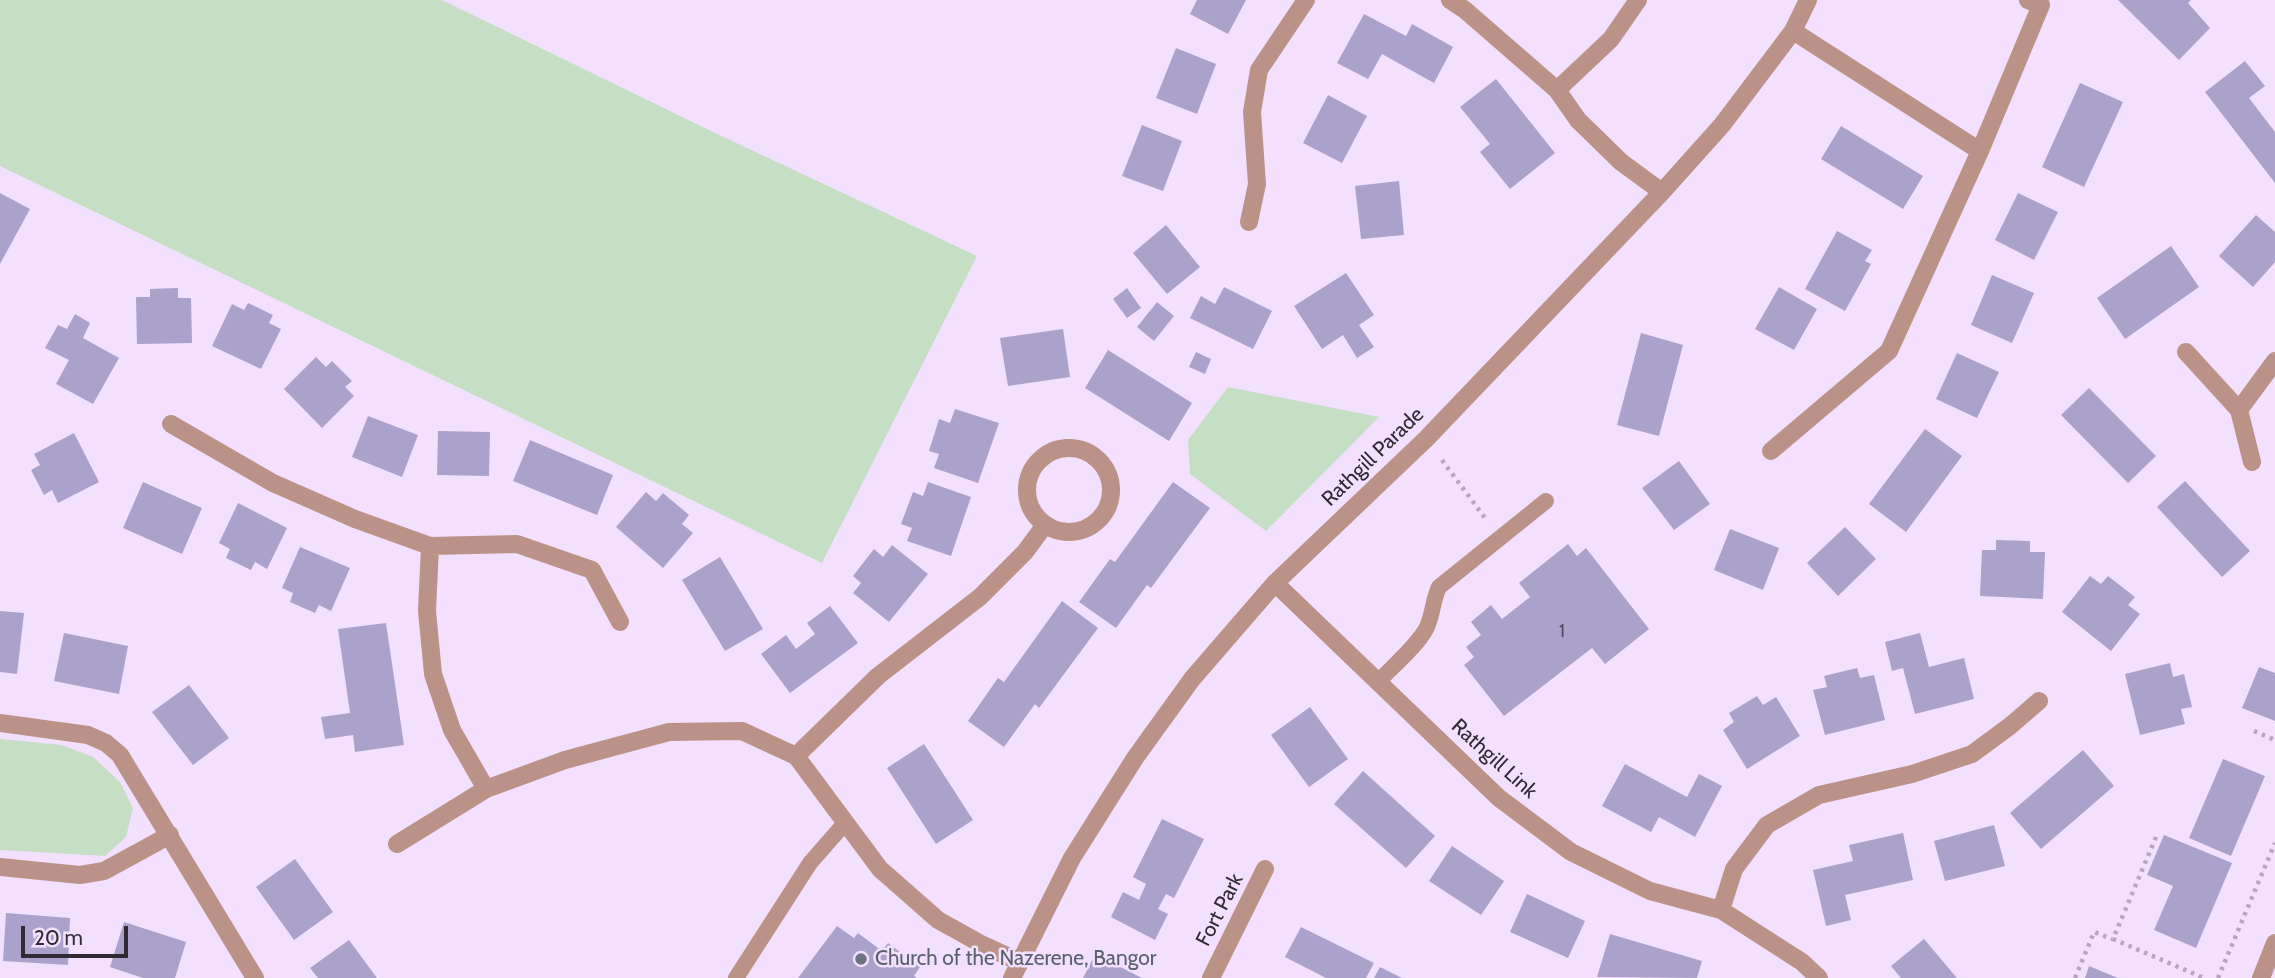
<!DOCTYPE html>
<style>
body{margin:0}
#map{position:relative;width:2275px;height:978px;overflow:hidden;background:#f3e0fe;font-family:Cabin,sans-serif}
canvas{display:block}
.scale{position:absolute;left:21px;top:926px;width:107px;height:32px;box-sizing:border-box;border:4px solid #312a35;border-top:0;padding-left:9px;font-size:21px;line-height:24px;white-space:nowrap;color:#312a35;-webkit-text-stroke:5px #f3e0fe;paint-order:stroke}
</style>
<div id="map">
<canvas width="2275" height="978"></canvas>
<div class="scale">20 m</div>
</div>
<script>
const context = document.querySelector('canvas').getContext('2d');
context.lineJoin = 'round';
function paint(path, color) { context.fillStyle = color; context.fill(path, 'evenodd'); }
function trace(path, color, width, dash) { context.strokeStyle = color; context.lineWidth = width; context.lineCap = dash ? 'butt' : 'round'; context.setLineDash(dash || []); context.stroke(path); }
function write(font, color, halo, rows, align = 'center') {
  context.font = font + ' Cabin,sans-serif'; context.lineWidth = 5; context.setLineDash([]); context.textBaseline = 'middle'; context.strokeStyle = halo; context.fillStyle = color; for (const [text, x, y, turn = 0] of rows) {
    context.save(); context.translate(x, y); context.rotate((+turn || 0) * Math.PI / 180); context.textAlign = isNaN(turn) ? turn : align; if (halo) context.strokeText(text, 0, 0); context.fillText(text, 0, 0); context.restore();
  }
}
paint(new Path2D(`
 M0,0H442L711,131L977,256L822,563L0,166Z
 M1228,387L1379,417L1266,531L1190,474L1188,440Z
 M0,739L62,745L93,757L120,782L133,808L126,837L105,856L0,850Z`), '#c5dfc4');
paint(new Path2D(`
 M1197,0H1246L1228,34L1190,14Z
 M2118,0H2191L2188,3L2210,28L2179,60Z
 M1364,14L1406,36L1412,24L1453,47L1434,83L1382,54L1368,79L1337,63Z
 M1176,48L1216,64L1197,114L1156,98Z
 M2245,61L2265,86L2249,98L2275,132V183L2205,92Z
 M1496,79L1555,153L1510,189L1480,152L1490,144L1460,107Z
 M2080,83L2123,102L2084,187L2042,167Z
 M1328,95L1367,116L1342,163L1303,143Z
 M1142,125L1182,141L1163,191L1122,176Z
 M1841,126L1923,176L1903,209L1821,159Z
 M1399,181L1404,235L1361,239L1355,186Z
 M0,193L30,209L0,264Z
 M2018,193L2058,212L2034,260L1995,240Z
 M2256,215L2275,232V262L2253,287L2219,256Z
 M1166,225L1200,267L1167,294L1133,253Z
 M1837,231L1872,250L1865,261L1871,264L1845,311L1805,289Z
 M2171,246L2199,287L2125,339L2097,298Z
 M1346,273L1374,315L1359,325L1374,347L1357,358L1343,335L1322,349L1294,306Z
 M1992,275L2034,293L2012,343L1971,325Z
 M1224,287L1272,311L1253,349L1190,318L1201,296L1215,304Z
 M1779,287L1817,309L1794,350L1755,329Z
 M178,288V298H191L192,343L137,344L136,297H150V289Z
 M1127,288L1141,308L1127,318L1113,299Z
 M1157,302L1174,316L1154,341L1137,327Z
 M248,303L273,315L269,323L281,329L261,369L212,346L232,304L244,310Z
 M75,314L90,323L83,338L119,358L93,404L56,384L69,360L45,348L58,325L67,329Z
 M1063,329L1070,377L1008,386L1000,338Z
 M1641,333L1683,345L1659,436L1617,425Z
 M1108,350L1192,403L1169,441L1085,388Z
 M1196,352L1211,359L1205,374L1189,367Z
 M1957,353L1999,372L1977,418L1936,399Z
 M316,357L326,367L332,361L352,381L345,387L354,396L322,428L284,389Z
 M2089,388L2156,456L2128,483L2061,415Z
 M955,409L999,423L978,483L934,468L939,454L929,451L939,419L950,423Z
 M368,416L418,435L402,477L352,457Z
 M1925,429L1962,456L1906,532L1869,504Z
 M438,431L490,432L489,476L437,475Z
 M74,433L99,482L58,503L52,490L44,495L31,470L40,465L34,454Z
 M530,440L613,475L597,515L513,481Z
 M1679,461L1710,504L1674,530L1642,488Z
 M2185,481L2250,551L2222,577L2157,507Z
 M143,482L202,508L182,554L123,528Z
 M928,482L971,497L951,556L907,541L912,528L901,524L913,492L923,496Z
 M1173,482L1210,508L1151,588L1147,585L1116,628L1079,602L1110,559L1115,562Z
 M646,492L656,501L663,493L689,515L682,524L693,533L663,568L616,527Z
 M238,503L287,528L267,569L255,562L251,570L226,558L230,549L219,543Z
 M1845,527L1876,559L1838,596L1807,563Z
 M1730,529L1779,548L1763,590L1714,570Z
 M1996,540L2030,541V552H2045L2043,599L1980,596L1982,550H1996Z
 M1568,544L1577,556L1586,548L1649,629L1605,664L1592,648L1504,716L1464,665L1474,657L1466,647L1481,635L1471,622L1491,605L1502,619L1530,597L1519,583Z
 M892,545L928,574L889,622L853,593L861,583L853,576L874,549L883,557Z
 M300,547L350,568L331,611L319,605L315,613L290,602L293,593L282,588Z
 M720,557L763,629L725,651L682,580Z
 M2090,576L2101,584L2108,576L2135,597L2128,605L2140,614L2111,651L2062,612Z
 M1062,601L1098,628L1039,708L1035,704L1004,747L968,721L998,678L1004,682Z
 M830,606L858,643L790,693L761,654L786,635L796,649L815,634L807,623Z
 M0,611L24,613L17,674L0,672Z
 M386,623L404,745L355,752L353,735L325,739L321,717L350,713L338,629Z
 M64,633L128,646L119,694L54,681Z
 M1920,633L1929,667L1964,658L1974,699L1915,714L1903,668L1892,671L1885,642Z
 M2170,663L2173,677L2184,674L2192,707L2181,709L2185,724L2140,735L2125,674Z
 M2259,667L2275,673V721L2242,708Z
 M1857,668L1860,678L1874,675L1885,720L1825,735L1813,690L1827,687L1824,676Z
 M189,685L229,738L193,765L152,712Z
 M1757,696L1763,705L1776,697L1800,736L1747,769L1723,730L1734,722L1729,713Z
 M1310,707L1348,759L1309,787L1271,735Z
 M924,744L973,820L936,844L887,768Z
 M2083,750L2114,786L2041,849L2010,813Z
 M2223,759L2265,776L2231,856L2189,838Z
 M1625,764L1687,797L1699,774L1722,786L1695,837L1659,817L1651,832L1602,806Z
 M1363,771L1435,836L1406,868L1334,804Z
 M1162,819L1204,839L1174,898L1166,894L1158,909L1168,914L1155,940L1111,917L1123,892L1139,900L1146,884L1133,877Z
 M1994,825L2005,866L1945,881L1934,841Z
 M1903,833L1913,880L1845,895L1851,920L1826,926L1813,870L1853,861L1849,845Z
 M2164,835L2232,863L2196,948L2154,930L2173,886L2147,875Z
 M1452,846L1504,881L1481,915L1429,881Z
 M295,859L333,912L294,940L256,887Z
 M1527,894L1585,921L1568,958L1510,932Z
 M6,913L70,918L68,965L3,961Z
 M124,922L186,942L175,978H143L110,967Z
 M837,926L854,938L858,933L882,951L888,943L920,967L914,976L917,978H798Z
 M1301,927L1374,963L1366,978H1326L1285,957Z
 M1610,934L1702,961L1697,978L1597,977Z
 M1924,939L1957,978H1901L1891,966Z
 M349,940L377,978H318L310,968Z
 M1095,954L1142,978H1083Z
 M2089,966L2118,978H2085Z
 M1380,967L1402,978H1374Z`), '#aaa2ca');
trace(new Path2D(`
 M1442,460L1485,518
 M2254,731L2275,740
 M2156,837L2113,939L2204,978
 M2075,978L2094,932L2112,939
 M2218,978L2275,843`), '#b6a6be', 4.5, [3.5, 5]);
trace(new Path2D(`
 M1378,682C1392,667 1416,647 1426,629C1433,616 1432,602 1439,587L1546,501
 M736,978L810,863L845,823`), '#bb9287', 16);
trace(new Path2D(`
 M1450,0L1465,10L1557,90L1578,120L1621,162L1662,192
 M1793,31L1980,151
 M1557,90L1611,39L1638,0
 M1249,222L1257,184L1252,112L1259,70L1306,0
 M2186,352L2239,410L2252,462
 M2239,410L2275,361
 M171,424L273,483L355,519L430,546L517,544L592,570L620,622
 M1027 490a42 42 0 1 1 84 0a42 42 0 1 1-84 0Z
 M1771,451L1889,351L1980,151L2041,5L2028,0
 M430,546L427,611L433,674L452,730L486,789
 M1275,583L1499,798L1571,852L1650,891L1721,910L1802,962L1819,978
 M0,723L88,735L106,743L120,755L255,978
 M796,756L878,676L980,597L1025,552L1045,525
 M397,844L486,789L565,760L669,732L742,731L796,756L880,869L938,920L983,945L1020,962
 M0,867L80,875L104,871L170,835
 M1721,910L1734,869L1767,825L1819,795L1912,774L1972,754L2010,726L2039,701
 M1012,978L1072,858L1135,758L1192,679L1275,583L1426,439L1662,192L1722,125L1793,31L1808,0
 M1211,978L1265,869
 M2261,978L2275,943`), '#bb9287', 18);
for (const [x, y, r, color] of [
 [861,959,7,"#6b7280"]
]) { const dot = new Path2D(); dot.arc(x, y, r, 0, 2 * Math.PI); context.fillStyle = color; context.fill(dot); trace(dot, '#f3e0fe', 2.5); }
write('18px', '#4f485a', null, [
 ["1",1562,632]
]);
write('21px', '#312a35', '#f3e0fe', [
 ["Rathgill Parade",1373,457,-44],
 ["Rathgill Link",1494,759,42],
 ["Fort Park",1220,910,-63]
]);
write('21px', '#5b616d', '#f3e0fe', [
 ["Church of the Nazerene, Bangor",875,959]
], 'left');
</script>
